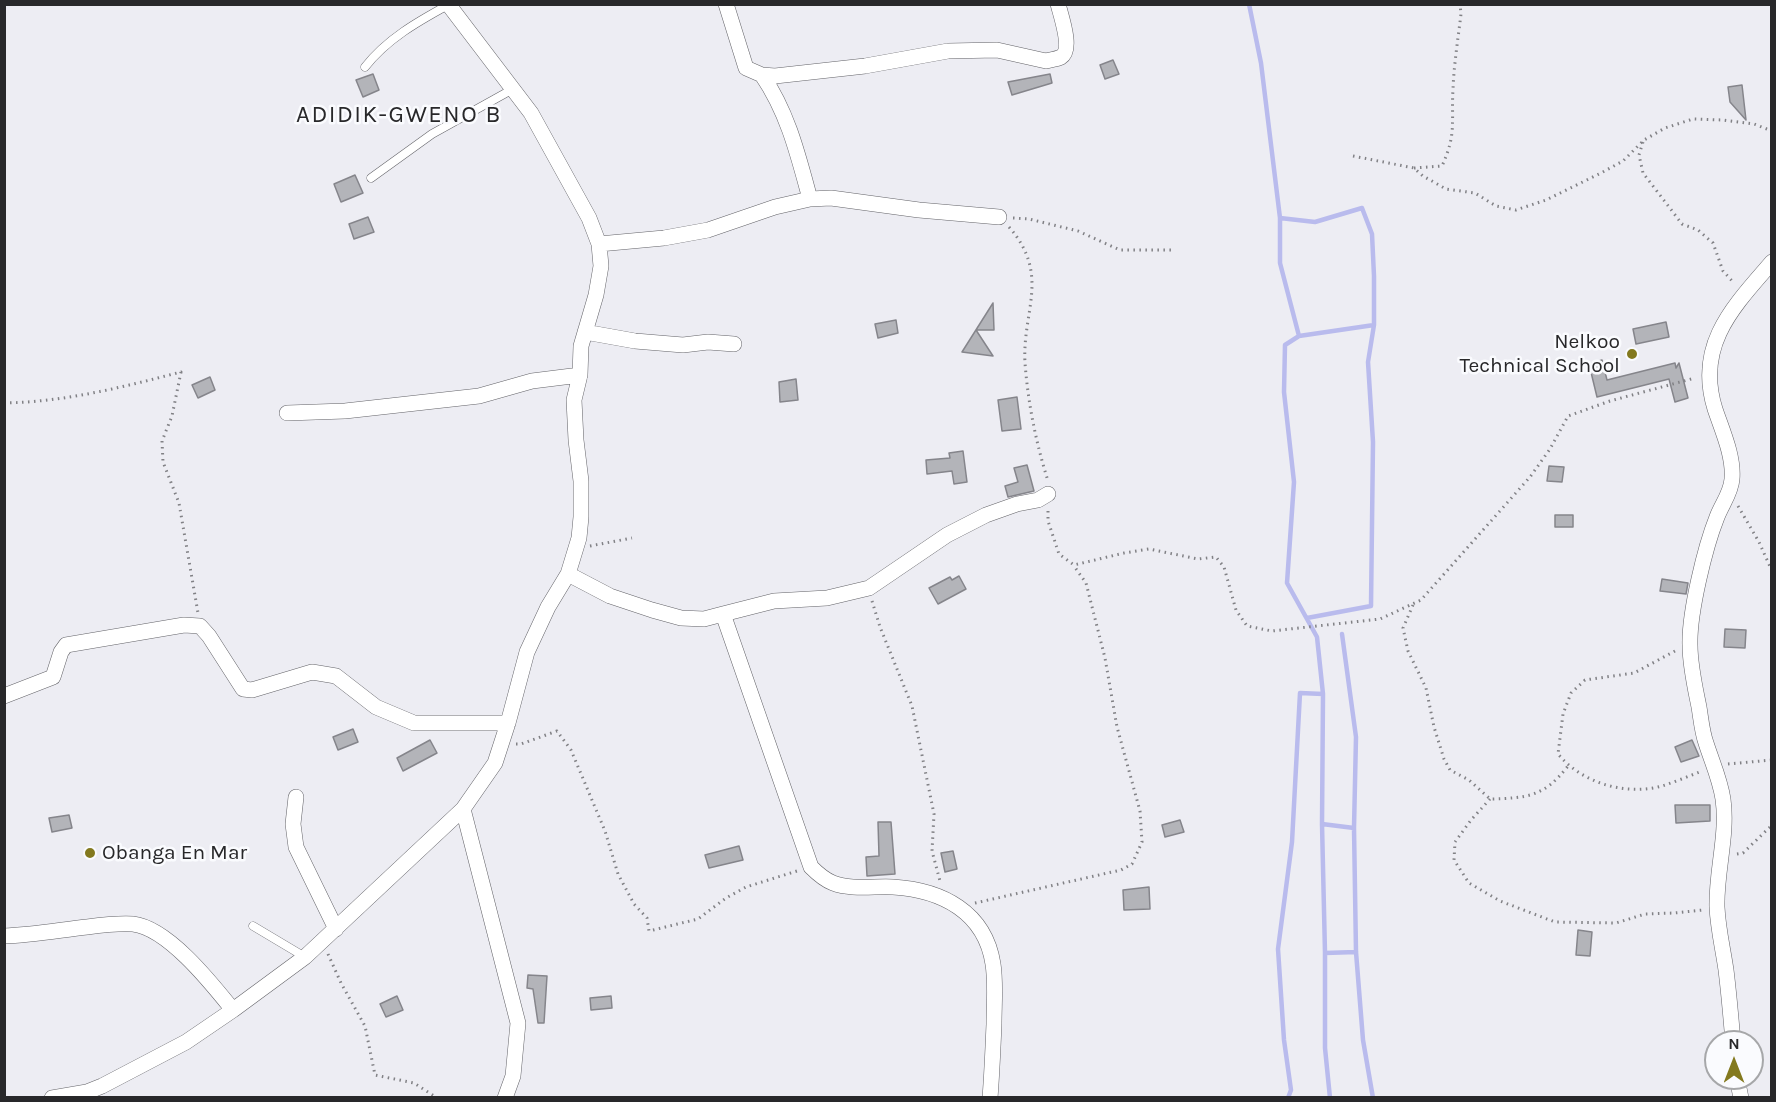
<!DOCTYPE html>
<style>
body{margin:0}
#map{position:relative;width:1776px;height:1102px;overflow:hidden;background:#ededf3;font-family:Karla,sans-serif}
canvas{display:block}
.frame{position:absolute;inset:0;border:6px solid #28282a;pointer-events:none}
.north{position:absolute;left:1704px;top:1030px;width:60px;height:60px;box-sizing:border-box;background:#fafbfe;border:2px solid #a6a7a9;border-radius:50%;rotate:0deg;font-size:16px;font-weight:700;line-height:24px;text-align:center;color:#28282a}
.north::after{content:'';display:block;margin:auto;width:21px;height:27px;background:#83791e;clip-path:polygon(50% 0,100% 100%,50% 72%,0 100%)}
</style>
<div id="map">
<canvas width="1776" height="1102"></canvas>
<div class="frame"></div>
<div class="north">N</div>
</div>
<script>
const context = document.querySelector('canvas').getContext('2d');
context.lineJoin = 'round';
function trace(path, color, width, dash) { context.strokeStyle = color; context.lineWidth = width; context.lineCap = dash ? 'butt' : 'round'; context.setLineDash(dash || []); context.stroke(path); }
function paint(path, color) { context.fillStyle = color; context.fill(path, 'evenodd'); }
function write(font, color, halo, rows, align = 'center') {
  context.font = font + ' Karla,sans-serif'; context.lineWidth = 5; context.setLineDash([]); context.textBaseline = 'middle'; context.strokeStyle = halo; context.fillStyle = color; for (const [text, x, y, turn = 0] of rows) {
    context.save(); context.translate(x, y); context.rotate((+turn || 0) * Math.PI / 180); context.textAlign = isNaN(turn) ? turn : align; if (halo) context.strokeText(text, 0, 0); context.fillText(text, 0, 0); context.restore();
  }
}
trace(new Path2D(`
 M1249,4L1261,63L1280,218L1315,222L1362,208L1372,234L1374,276V325L1368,362L1373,442L1371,606L1307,618
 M1280,218V263L1299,336L1374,325
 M1299,336L1285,345L1284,392L1294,482L1287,583L1317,637L1323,694L1322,824L1325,953V1048L1330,1098
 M1342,634L1356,737L1354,828L1356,952L1363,1040L1373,1098
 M1322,824L1354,828
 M1325,953L1356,952
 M1288,1098L1291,1090L1284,1040L1278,949L1292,842L1300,693L1323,694`), '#b9bbed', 4.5);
const building = new Path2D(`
 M1113,60L1119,74L1105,79L1100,65Z
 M373,74L379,90L363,97L356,80Z
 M1050,74L1052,83L1012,95L1008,82Z
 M1742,85L1746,120L1730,102L1728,87Z
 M355,175L363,193L341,202L334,184Z
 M368,217L374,232L354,239L349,224Z
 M993,303L994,330H976L993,356L962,352Z
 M896,320L898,333L878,338L875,324Z
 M1666,322L1669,337L1636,344L1633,329Z
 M1602,360L1607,380L1675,363L1676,368L1679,363L1688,398L1675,402L1669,379L1597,397L1589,364Z
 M210,377L215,390L198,398L192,385Z
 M796,379L798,400L780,402L779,382Z
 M1017,397L1021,429L1002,431L998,400Z
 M963,451L967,482L954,484L952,471L927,474L926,460L950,458L949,453Z
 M1027,465L1034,491L1008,497L1005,486L1018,482L1014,468Z
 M1549,466L1564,467L1562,482L1547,481Z
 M1555,515H1573V527H1555Z
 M959,576L966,589L938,604L929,588L950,577L952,580Z
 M1662,579L1688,583L1686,594L1660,591Z
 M1725,629L1746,630L1745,648L1724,647Z
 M353,729L358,742L338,750L333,737Z
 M430,740L437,753L403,771L397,758Z
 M1692,740L1699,756L1681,762L1675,747Z
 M1675,805H1710V821L1676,823Z
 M69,815L72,828L52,832L49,818Z
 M1180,820L1184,832L1165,837L1162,825Z
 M878,822H891L895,874L867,876L866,857L879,856Z
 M739,846L743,860L709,868L705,855Z
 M953,851L957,869L945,872L941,853Z
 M1149,887L1150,909L1124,910L1123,890Z
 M1578,930L1592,932L1590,956L1576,955Z
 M528,975L547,976L544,1023H538L533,989L527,988Z
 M397,996L403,1010L386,1017L380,1004Z
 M611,996L612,1008L591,1010L590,998Z`);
paint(building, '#b3b4b9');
trace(building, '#85858b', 1.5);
const lane = new Path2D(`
 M365,67C387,39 417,22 448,5
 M371,178L432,134L513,89
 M253,926L305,957`);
const street = new Path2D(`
 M726,4L746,68L762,75L775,76L865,66L948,51L997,50L1046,61C1050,60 1057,59 1061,57C1073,50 1061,16 1058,4
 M762,75C788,113 798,155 810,199
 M599,244L664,238L708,230L775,207L810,199L831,198L919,210L999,217
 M585,332L635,341L683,345L708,342L734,344
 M287,413L345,411L479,396L532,381L580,375
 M568,574L610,596L652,610L681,618L704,619L723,614L811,867C817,873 825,880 833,883C851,890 874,886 893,887C942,890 985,912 993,964C996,983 994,1004 994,1024C993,1048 992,1073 990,1098
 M723,614L774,601L827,598L869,588L947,535L986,515L1017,504L1038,500L1048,494
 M4,696L53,677L61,652L66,645L184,625L200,626L209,636L243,689L252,690L312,672L336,676L376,707L414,723H508
 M296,797L293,824L296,847L336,929
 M463,809L518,1023L513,1076L505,1098
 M4,936C32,935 60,930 87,927C102,925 118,923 133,924C168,928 212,984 233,1010
 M1733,1042C1731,1018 1729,994 1726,970C1723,949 1718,929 1717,907C1716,871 1728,835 1723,799C1720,779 1712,762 1706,743C1702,732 1701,719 1699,707C1695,687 1690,666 1690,645C1689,613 1705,547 1717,517C1722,504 1731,493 1732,479C1734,456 1722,430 1715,409C1695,345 1733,307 1772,262
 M1737,1078L1741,1098
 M52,1098L87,1092L102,1086L186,1042L233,1010L305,957L463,809L495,763L508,723L527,652L548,607L568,574L579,538L581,517V481L576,440L574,400L580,375L581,346L596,295L601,266L599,244L589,218L531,113L448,4`);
trace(lane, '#636368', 9);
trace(street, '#636368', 16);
trace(new Path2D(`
 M1643,142L1639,155L1643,173L1682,224L1698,230L1713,243L1723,271L1734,283
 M1353,156L1414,168L1423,176L1446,189L1475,193L1496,206L1516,210L1546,200L1601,173L1623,161L1644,140L1665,128L1693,119L1723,120L1754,124L1772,131
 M1414,168L1442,166C1457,133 1451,122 1453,89C1454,64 1458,39 1461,14L1460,4
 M1013,218L1029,219L1078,231L1120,250H1172
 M1009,227C1051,275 1022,311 1025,363C1028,403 1036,443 1048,481
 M4,403C65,402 123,387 181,372L172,416L162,441L163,462L179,503L198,613
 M1738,506L1759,542L1772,571
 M1048,511V521L1059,554L1074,565L1124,553L1149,549L1198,559L1216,557L1224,567L1236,610L1247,626L1272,631L1380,619L1421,600L1530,477L1550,449L1568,416L1610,401L1695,378
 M590,546L632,538
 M872,601L880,627L912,706L934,814L932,851L940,881
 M1413,605L1403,628L1408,651L1426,688L1434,727L1444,759L1450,770L1469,780L1490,799C1527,798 1544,797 1568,766
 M1675,651L1634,673L1585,680L1571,693L1563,714L1558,754C1582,783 1625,796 1662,786C1675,782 1689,776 1702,771
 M516,744H521L557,731L571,750L605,831L618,874L634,904L647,918L649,931L698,919L726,898L746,887L797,871
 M1728,764L1772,760
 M1490,799L1471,820L1455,842L1454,860L1469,883L1500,901L1555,922L1616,923L1645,914L1674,913L1703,910
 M1737,854L1743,853L1772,825
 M975,903L1121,870L1132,864L1142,842L1140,811L1117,727L1105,658L1086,583L1074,566
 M328,954L341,983L365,1026L375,1075L414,1083L437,1098`), '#818185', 3, [1.5, 4.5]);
trace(lane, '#fff', 8);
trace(street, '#fff', 15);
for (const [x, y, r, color] of [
 [1632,354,6,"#83791e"],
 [90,853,6,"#83791e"]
]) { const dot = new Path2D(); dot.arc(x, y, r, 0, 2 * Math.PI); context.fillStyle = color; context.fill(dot); trace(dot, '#fafbfe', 2); }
write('21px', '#28282a', '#fafbfe', [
 ["Nelkoo",1620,342],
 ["Technical School",1620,366],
 ["Obanga En Mar",102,853,"left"]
], 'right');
context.letterSpacing = '1.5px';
write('24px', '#28282a', '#fafbfe', [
 ["ADIDIK-GWENO B",399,115]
]);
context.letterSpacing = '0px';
</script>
